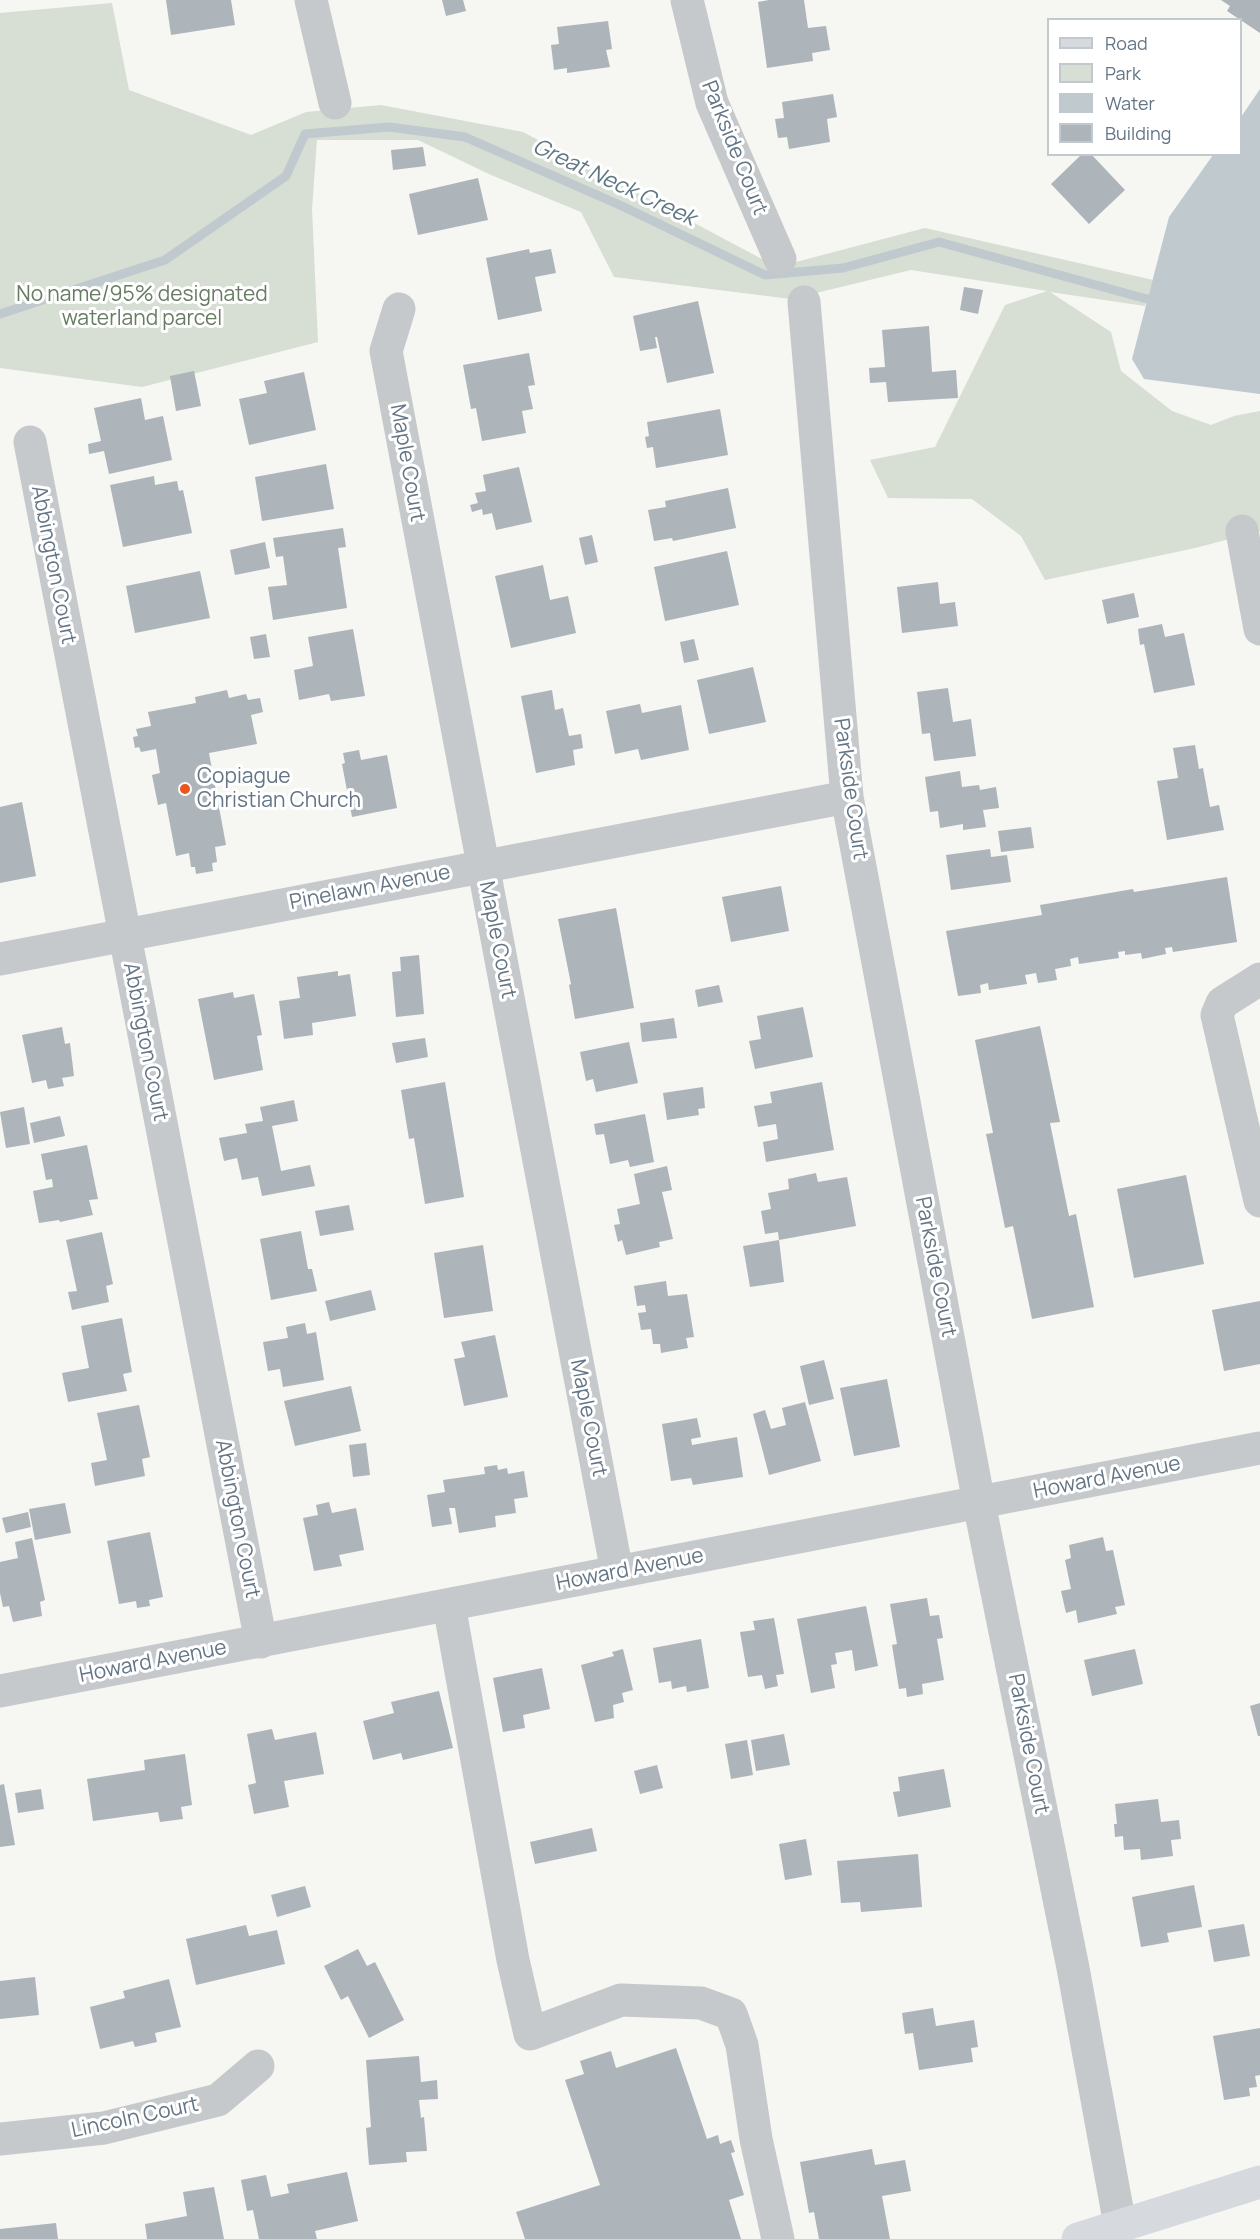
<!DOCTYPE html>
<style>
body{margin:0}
#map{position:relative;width:1260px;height:2239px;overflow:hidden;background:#f6f6f2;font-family:Manrope,sans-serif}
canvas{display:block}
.legend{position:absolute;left:1047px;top:18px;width:195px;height:138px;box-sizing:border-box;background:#fff;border:2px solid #c1c8ce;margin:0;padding:8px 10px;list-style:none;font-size:18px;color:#647585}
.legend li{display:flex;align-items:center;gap:12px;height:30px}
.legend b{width:30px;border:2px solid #c1c8ce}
</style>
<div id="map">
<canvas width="1260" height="2239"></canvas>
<ul class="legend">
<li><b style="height:8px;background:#d6dadf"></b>Road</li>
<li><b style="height:16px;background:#d7ded3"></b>Park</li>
<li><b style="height:16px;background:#bfc9ce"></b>Water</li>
<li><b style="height:16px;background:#adb4ba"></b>Building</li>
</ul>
</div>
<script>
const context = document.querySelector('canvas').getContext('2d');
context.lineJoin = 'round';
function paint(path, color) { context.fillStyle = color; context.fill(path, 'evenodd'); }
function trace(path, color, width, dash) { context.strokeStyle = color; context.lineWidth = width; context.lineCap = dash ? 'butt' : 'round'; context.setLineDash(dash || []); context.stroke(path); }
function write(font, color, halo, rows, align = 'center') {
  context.font = font + ' Manrope,sans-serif'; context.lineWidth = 6; context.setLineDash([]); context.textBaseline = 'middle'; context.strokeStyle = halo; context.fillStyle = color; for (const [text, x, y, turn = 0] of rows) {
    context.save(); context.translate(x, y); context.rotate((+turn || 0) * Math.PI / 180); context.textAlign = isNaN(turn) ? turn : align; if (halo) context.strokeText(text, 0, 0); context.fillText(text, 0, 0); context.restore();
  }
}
paint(new Path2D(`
 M112,3L129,90L251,135L306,112L381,105L523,132L777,267L925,228L1153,280L1145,306L1050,292L1111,332L1121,371L1172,411L1211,425L1234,416L1260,411V531L1195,548L1045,580L1021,536L972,499L888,498L870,460L935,447L1005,305L1047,291L911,270L791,299L614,277L581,212L491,175L418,140H317L312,209L318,342L142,387L0,368V13Z`), '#d7ded3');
paint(new Path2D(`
 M1260,89V394L1144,379L1132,359L1169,217L1213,155L1240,154L1241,117Z`), '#bfc9ce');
trace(new Path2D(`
 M0,314L165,260L286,176L305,134L389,127L465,137L622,206L765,275L843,268L939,242L1147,299L1158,297`), '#bfc9ce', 9);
paint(new Path2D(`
 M166,0H231L235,25L171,35Z
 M442,0H463L466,11L446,16Z
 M769,0H804L808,28L826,26L830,50L812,53L813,61L767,68L758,2Z
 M1221,0H1260V33L1227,11L1230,6Z
 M608,21L612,49L606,50L610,67L567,73V68L554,70L551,45L559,44L557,27Z
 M833,94L837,117L827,119L830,142L789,149L787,137L778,138L775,119L784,118L782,102Z
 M423,147L426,166L393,170L391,150Z
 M1082,154H1091L1125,190L1089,224L1051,184Z
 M478,178L488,220L418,235L409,194Z
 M529,249L530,253L551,249L556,273L535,277L542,311L498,320L486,258Z
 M964,287L983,290L978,314L960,310Z
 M698,301L714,373L667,383L657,337H655L657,348L640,351L633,316Z
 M929,326L932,372L956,370L958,398L888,402L886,382L870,383L869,368L885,367L882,330Z
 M529,353L535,385L528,386L533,409L522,411L526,433L482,441L476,408L471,409L463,365Z
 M194,371L201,406L176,411L170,376Z
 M304,372L316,430L249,445L239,399L267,393L264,381Z
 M141,398L145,420L163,416L172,460L109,474L104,451L89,454L88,444L101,441L94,408Z
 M720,409L728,455L656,468L653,447L647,448L645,437L649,436L647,422Z
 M326,464L334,509L262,521L255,477Z
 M519,467L532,522L496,530L492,513L483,515L482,509L472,512L470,505L478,503L475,493L486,491L483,475Z
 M154,476L155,485L177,481L179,491L183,490L192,533L123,547L110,485Z
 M728,488L736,528L673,541L672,538L654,541L648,510L666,507L665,501Z
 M343,528L346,547L338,548L347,608L273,620L268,587L287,585L283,556L276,557L273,538Z
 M592,535L598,562L585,565L579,538Z
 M265,542L270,568L235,575L230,550Z
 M727,551L739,605L665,621L654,567Z
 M543,565L550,600L568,596L576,633L511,648L495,576Z
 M200,571L210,618L135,633L126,586Z
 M938,582L940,604L955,602L958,626L902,633L897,587Z
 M1134,593L1139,617L1107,624L1102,600Z
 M1162,624L1165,637L1184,633L1195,685L1154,693L1144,644L1140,645L1138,629Z
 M353,629L365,696L331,701L329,694L299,700L294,670L313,666L308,637Z
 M266,634L270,657L254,659L250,637Z
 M694,639L699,660L684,663L680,642Z
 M753,667L766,722L709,734L697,680Z
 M948,688L953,722L971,719L976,756L934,761L930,733L922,734L917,692Z
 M227,690L229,698L246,694L248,700L260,698L263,712L251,715L257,744L209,753L226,845L215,847L217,862L212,863L213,871L196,874L195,867H191L189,853L176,856L166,803L158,805L152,775L160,773L156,749L141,752L139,747L135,748L133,737L138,736L136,729L151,726L148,712L196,703L195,697Z
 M552,690L555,710L563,708L569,736L581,734L583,748L573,750L575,765L536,773L521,696Z
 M640,704L642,713L681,705L689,750L641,760L638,749L615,754L606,711Z
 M1195,745L1199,769L1203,768L1210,807L1219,805L1224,830L1167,840L1157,781L1178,778L1173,748Z
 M359,750L361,760L387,755L397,808L352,817L342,764L345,763L343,753Z
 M960,771L962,787L979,785L980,790L996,787L999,808L983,810L986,827L963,830V824L940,828L938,811L930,812L925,777Z
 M22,802L36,876L0,883V807Z
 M1031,827L1034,848L1001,852L998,831Z
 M990,849L991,857L1007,855L1011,882L951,890L946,855Z
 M1227,877L1237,942L1173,952L1172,947L1165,948L1166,954L1142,959L1141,953L1125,955V951L1118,952L1119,958L1079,964L1078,957L1070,959L1071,966L1055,969L1057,980L1038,983L1036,973L1025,975L1027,984L989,990L988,983L980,985L981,993L958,996L946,931L1042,915L1040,905L1133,889L1134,892Z
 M781,886L789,931L731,942L722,897Z
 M616,908L634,1008L575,1019L569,985L571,984L558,919Z
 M419,955L424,1014L396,1017L392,972L401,971L400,957Z
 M338,971V976L350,974L356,1016L312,1023L313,1035L284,1039L279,1001L300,998L297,977Z
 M719,985L723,1002L698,1007L695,990Z
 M233,992L234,998L254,994L262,1035L257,1036L263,1070L214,1080L198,999Z
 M803,1007L813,1057L755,1069L749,1041L761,1039L757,1016Z
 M674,1018L677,1038L642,1042L640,1023Z
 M1040,1026L1060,1122L1050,1123L1069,1216L1076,1214L1094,1307L1032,1319L1013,1226L1005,1228L986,1134L993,1133L975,1040Z
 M62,1027L65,1044L70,1043L74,1076L62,1078L64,1086L48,1089L46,1080L32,1083L22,1035Z
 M425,1038L428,1057L396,1063L392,1043Z
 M629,1042L638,1083L596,1092L593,1079L586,1081L580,1052Z
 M445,1082L464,1197L425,1204L414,1138L409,1139L401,1090Z
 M822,1082L834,1150L766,1162L763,1142L778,1139L776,1124L758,1127L754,1106L772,1103L770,1092Z
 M703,1087L705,1108L698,1109L699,1115L667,1120L663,1093Z
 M294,1100L298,1121L272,1126L281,1171L310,1165L315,1186L262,1196L258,1177L242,1180L237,1158L224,1161L219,1138L247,1133L245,1124L263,1121L260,1107Z
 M24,1107L30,1144L6,1148L0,1112Z
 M645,1114L654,1162L630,1167L628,1160L610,1164L604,1134L596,1135L594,1124Z
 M60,1116L65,1136L34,1143L30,1123Z
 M87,1145L98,1199L89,1200L93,1215L60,1222L59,1220L39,1223L33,1191L53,1187L52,1179L46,1180L41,1154Z
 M667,1166L672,1190L662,1192L673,1239L659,1242L660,1247L626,1255L622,1240L618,1242L614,1225L620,1224L617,1209L640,1204L634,1174Z
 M816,1173L818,1182L847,1177L856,1226L779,1240L778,1232L765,1234L761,1211L771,1209L768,1193L789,1189L788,1179Z
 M1186,1175L1204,1264L1134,1278L1117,1189Z
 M349,1205L354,1230L320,1236L315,1211Z
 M301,1231L308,1269H312L317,1291L271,1300L260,1239Z
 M102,1232L113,1284L106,1286L109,1302L72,1310L68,1292L77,1291L66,1240Z
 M779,1240L784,1282L750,1287L743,1246Z
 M483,1245L493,1311L444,1318L434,1253Z
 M666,1281L668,1296L687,1294L694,1337L686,1338L688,1348L661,1353L660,1344H653L651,1329L641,1330L638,1313L646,1312L645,1305L637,1306L634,1286Z
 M371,1290L376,1310L330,1321L325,1301Z
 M1260,1301V1364L1224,1371L1212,1310Z
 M122,1318L132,1372L123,1374L127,1391L68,1402L62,1373L89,1368L81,1326Z
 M305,1323L307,1334L316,1332L324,1380L283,1387L280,1369L268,1371L263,1342L288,1338L286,1327Z
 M495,1335L508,1397L464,1406L454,1359L465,1357L461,1342Z
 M824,1360L834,1399L809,1405L800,1366Z
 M887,1379L900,1447L854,1456L840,1388Z
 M351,1386L361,1431L295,1446L284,1401Z
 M805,1402L821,1461L769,1475L753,1414L765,1410L771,1429L786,1425L782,1408Z
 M139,1405L150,1457L142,1459L145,1476L95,1486L91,1463L107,1460L97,1413Z
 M697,1418L701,1437L691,1439L692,1445L737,1437L743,1477L693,1485L691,1478L671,1481L662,1424Z
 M366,1443L370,1475L353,1477L349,1445Z
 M497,1465L498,1470L507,1468L508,1474L524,1471L528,1497L514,1499L516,1513L495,1516L496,1527L459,1533L455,1508H449L452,1524L432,1527L427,1495L445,1492L443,1480L485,1474L484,1467Z
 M329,1502L332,1513L356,1508L364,1550L339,1555L342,1566L314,1571L303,1518L318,1515L316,1505Z
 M65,1503L71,1533L35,1540L29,1509Z
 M28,1512L31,1527L6,1533L2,1518Z
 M150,1532L163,1597L149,1600L150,1606L137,1608L136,1601L119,1604L107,1541Z
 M1103,1537L1106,1551L1113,1550L1125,1605L1115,1607L1117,1614L1078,1623L1076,1610L1066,1613L1061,1591L1071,1589L1065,1560L1071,1558L1069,1545Z
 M32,1538L45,1600L40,1602L42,1616L13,1622L9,1606L3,1607L0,1593V1562L18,1558L15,1542Z
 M927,1598L930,1616L939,1615L943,1638L937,1639L944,1680L922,1684L923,1694L907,1697L906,1688L899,1689L892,1645L897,1644L890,1604Z
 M866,1606L878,1666L855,1671L852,1650L835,1653L837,1664L831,1665L835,1688L811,1693L797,1619Z
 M774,1618L784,1674L776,1675L778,1686L765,1689L762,1675L748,1677L740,1632L755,1630L753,1621Z
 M701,1639L709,1688L687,1692L686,1686L672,1689L671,1681L659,1683L653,1648Z
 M623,1649L633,1690L622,1693L624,1702L613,1705L614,1718L595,1722L581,1665L614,1656L612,1652Z
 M1135,1649L1143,1684L1092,1696L1084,1660Z
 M542,1668L550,1709L523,1715L525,1728L503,1732L493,1678Z
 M439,1691L453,1748L403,1760L401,1753L373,1760L363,1721L394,1713L391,1702Z
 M1260,1703V1736H1258L1250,1706Z
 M272,1729L275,1740L316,1732L324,1774L284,1781L289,1807L254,1814L248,1785L256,1783L247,1734Z
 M784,1734L790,1765L756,1771L751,1740Z
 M747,1740L753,1775L731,1779L725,1744Z
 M185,1754L192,1805L181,1807L183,1819L160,1822L158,1812L93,1821L87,1779L145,1770L144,1760Z
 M657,1765L663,1788L640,1794L634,1771Z
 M944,1769L951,1807L898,1817L893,1792L900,1791L898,1777Z
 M4,1784L15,1845L0,1847V1785Z
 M41,1789L44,1809L18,1813L15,1793Z
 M1158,1799L1161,1822L1179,1820L1181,1839L1171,1840L1173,1856L1141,1860L1140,1849L1124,1850L1123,1836L1115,1837L1114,1824H1117L1115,1804Z
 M592,1828L597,1851L535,1864L530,1842Z
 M806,1839L812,1875L785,1880L779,1844Z
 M918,1854L922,1907L861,1912L860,1902L841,1903L837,1861Z
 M1194,1885L1202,1927L1167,1933L1169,1942L1141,1947L1132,1897Z
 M305,1886L311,1907L277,1917L271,1895Z
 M1244,1924L1250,1956L1214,1962L1208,1930Z
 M246,1925L249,1936L277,1930L285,1964L196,1985L186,1939Z
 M358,1949L367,1966L375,1962L404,2020L369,2038L348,1996L341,2000L324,1966Z
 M35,1977L39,2015L0,2019V1981Z
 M169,1979L181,2027L155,2033L157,2042L135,2047L133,2041L100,2049L90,2007L125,1998L123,1991Z
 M933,2008L936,2026L974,2020L978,2047L971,2048L973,2062L919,2070L913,2033L905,2034L902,2013Z
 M1260,2028V2075L1255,2076L1257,2087L1249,2088L1250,2096L1224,2100L1213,2036Z
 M676,2048L707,2139L718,2135L720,2144L731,2140L735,2152L731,2153L744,2195L729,2200L741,2239H525L516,2212L600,2185L565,2080L584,2074L580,2061L611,2051L616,2068Z
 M419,2056L421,2082L437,2080L438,2099L419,2100L421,2118L424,2117L427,2151L406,2152L407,2162L369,2165L366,2128L371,2127L366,2060Z
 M872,2149L875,2165L905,2160L911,2191L882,2196L890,2239H819L814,2212L809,2213L800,2162Z
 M347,2172L358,2221L315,2231L317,2239H259L253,2210L247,2211L241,2180L266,2175L271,2197L289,2193L287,2184Z
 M214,2187L224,2239H147L145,2224L187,2216L183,2192Z
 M56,2223L58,2239H0V2229Z`), '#adb4ba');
trace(new Path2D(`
 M311,0L335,103
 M687,0L712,103L780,259
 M804,302L847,797L979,1503L1073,1968L1120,2225
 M399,309L386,351C462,758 540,1165 617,1572
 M30,442L261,1642
 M1242,531L1260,629
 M0,959L847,797
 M1260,979L1222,1003L1217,1015L1260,1201
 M449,1605L513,1960L530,2034L621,2000L701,2003L731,2014L742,2045L756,2139L778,2239
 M0,1691L1260,1448
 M0,2139L104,2128L218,2100L258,2066`), '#c6c9cc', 33);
trace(new Path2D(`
 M1078,2239L1260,2182`), '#d6dadf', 33);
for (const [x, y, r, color] of [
 [185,789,6,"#eb551e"]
]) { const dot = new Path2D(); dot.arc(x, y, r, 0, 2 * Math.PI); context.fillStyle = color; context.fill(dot); trace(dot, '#fff', 2); }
write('21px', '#647585', '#fff', [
 ["Parkside Court",734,148,68],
 ["Maple Court",407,463,80],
 ["Abbington Court",53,565,79],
 ["Parkside Court",850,789,82],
 ["Pinelawn Avenue",370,888,-11],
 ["Maple Court",497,940,79],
 ["Abbington Court",145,1042,79],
 ["Parkside Court",935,1267,79],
 ["Maple Court",588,1418,79],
 ["Howard Avenue",1107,1478,-11],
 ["Abbington Court",237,1519,79],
 ["Howard Avenue",630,1570,-11],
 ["Howard Avenue",153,1662,-11],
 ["Parkside Court",1028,1744,79],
 ["Lincoln Court",135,2118,-12]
]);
write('21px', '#677c63', '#fff', [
 ["No name/95% designated",142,295],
 ["waterland parcel",142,319]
]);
write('21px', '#647585', '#fff', [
 ["Copiague",197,777],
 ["Christian Church",197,801]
], 'left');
write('italic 22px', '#5f7782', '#fff', [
 ["Great Neck Creek",614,183,25]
]);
</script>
